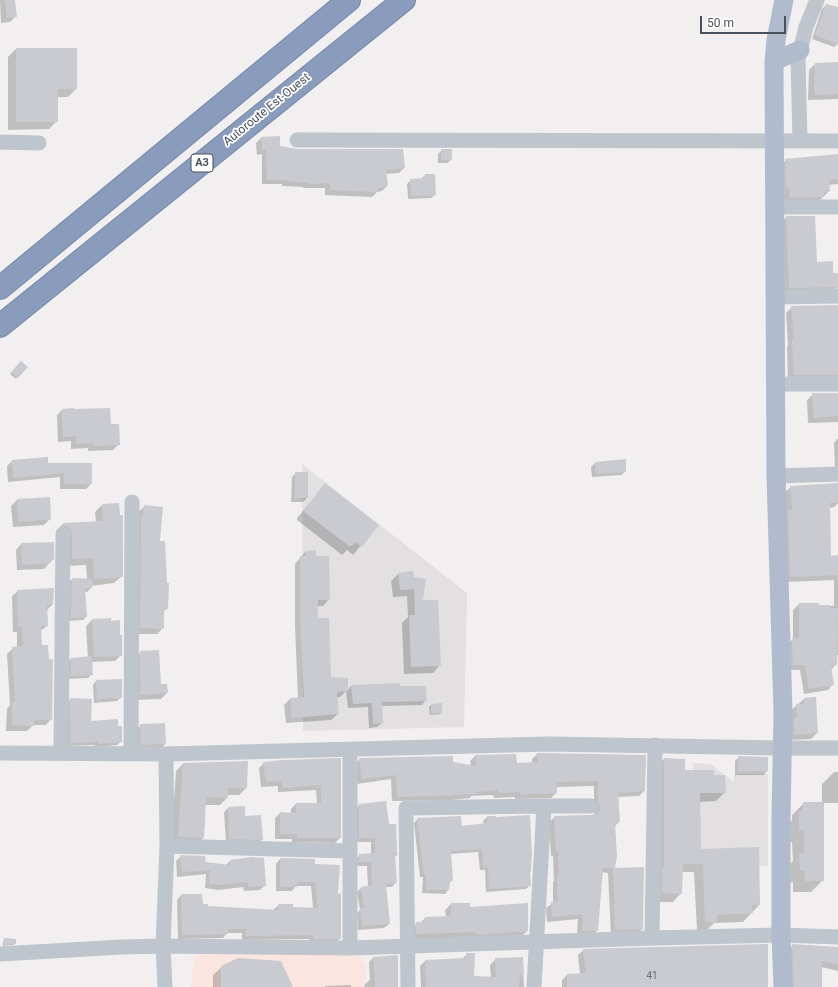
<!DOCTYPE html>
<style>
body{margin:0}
#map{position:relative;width:838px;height:987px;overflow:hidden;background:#f1efef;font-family:Roboto,sans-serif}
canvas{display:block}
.scale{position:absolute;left:700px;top:16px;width:86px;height:18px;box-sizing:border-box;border:2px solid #48505c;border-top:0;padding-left:5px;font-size:12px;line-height:14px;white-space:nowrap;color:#48505c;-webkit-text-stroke:3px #fff;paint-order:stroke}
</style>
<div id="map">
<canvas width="838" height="987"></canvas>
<div class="scale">50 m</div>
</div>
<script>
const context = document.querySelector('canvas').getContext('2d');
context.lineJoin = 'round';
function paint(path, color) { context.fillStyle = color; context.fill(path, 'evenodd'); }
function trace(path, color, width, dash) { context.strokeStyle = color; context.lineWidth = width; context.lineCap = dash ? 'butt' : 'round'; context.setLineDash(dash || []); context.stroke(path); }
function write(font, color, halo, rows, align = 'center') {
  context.font = font + ' Roboto,sans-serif'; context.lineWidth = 3.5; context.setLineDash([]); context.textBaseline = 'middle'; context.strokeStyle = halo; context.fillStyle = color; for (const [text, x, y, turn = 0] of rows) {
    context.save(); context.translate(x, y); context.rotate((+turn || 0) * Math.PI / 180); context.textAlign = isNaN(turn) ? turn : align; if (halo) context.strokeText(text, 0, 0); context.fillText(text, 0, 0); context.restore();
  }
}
paint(new Path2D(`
 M302,464L467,593L464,727L303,731Z
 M693,763L711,764L734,782V774H768V866H709L692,853Z`), '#e2e0e1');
paint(new Path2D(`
 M197,949L358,954L366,965V987H191L193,966Z`), '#fae5e1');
paint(new Path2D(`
 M0,0H14L16,16L10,22L1,23Z
 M826,5L838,8V44L834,47L812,39L822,9Z
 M16,49L76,89L68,97H57V121L49,129L8,130V57Z
 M838,63V99L808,100L809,70L815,64Z
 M261,138L280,147L404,168L399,173L385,174L387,186L382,191L377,192L372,197L325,195V188H303V187L282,186V184H262V154L257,155L256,143Z
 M442,150L451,160L447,163H438V154Z
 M838,155V184L828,185L829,191L817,203L784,204L780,166L786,160Z
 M425,175L435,195L431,198L408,199L407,184L411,180L421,179Z
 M787,217L816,263L833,274H837L838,287L831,294L782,295L779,224Z
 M838,306V384L788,381L787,347L788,345L786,313L792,307Z
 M21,362L27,367L16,379L10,374Z
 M838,393V422L808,423L807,400L813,394Z
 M62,410L110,425L119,444L113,450L88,451V448L71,449V441L58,442L57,415Z
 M838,438V467H835L834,443Z
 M47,458V464L91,484L86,489H60V477L8,482L7,466L12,461Z
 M625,461V471L622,475L592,477L591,467L595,463Z
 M296,473L307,498L303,502H291L292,477Z
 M838,484V503L834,507L829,508L830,557L838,556V655H836V664L831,670L833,684L828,690L804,694L800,670H787V644L793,639V610L799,604L834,606V580L785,582V492L791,487Z
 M325,485L378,525L353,555L347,550L342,555L297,520V518Z
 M17,500L50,519L44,525L13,527L11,506Z
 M102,505L122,576L114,583L91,586V588L87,592H85L86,617L83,620L68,621V583L72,579L87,580L86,565L65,566L60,533L56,531L63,524L96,522L95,512Z
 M144,507L159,542L167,608L163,612V628L157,634H135L138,512Z
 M21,544L53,559L44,569L17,570L16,550Z
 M305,552L315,557L329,599L323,606H317V619L330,678L347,691L351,686L399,684V687L426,700L422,705L381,706L382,723L377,727L369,728L368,707L348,708L346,691L340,697H336L338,714L331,720L286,723L284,705L290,699L298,698L295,626V564Z
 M398,574L413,578L422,602L440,665L433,673L404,674L402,623L408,617L407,596L393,597L391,581Z
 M18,591L52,605L47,610V626L40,631L51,719L46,725H33L27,731H6L7,709L10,705L7,654L13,648H17V632H13L12,596Z
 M92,620L121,655L115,661L91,662L92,674L88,678L67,679V662L71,659L88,658L86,626Z
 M141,652L160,685L167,693L161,699L135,700V658Z
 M96,681L121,697L117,701L94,703L93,685Z
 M71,699L90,722L121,741L117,745L95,747L94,745L67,746V703Z
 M804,699L817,733L811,739L788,740L790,711Z
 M431,705L441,713L440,714L430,715L429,707Z
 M141,725L165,744L160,750H135V731Z
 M537,754L644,791L639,796L618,797L619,822L614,827V869L642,929L637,934L611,935L608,873L601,872L597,930L592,936H577L578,919L547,922L546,908L553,903V882L554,881L553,856H551L549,822L555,817L594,815L595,812L594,807V786L556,787V793L551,798L515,799V797L494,798L493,795L471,796L470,798L452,800L392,801L391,779L357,784L355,764L360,759L452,763L471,766L470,761L475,756L516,764L532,763V759Z
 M739,757L767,758V771L764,775H735V761Z
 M340,759V838L335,843L292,842V839H275V818L280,813L291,814V809L296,804H317L316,790L278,792V786L261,787L259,768L264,763Z
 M664,759L684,771L713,776L725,792L716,801L699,802L700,850L759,905L743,922L714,923L707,930H697L694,872H682L681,893L673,902H653L655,768Z
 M183,764L246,788L239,795H227V798L220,805H204L203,817L205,818L203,838L196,845L171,844L176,771Z
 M834,772H838V803H823V880L811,892H793V882L788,883V866L793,861L792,842H788V824L792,820V815L804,803H822V784Z
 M359,805L388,825H395L397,855L395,857L396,882L392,887H385L389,924L384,928L358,930L357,913L360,910L357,892L361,888L368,887L367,866H356V859L360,855L371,854V842H355V810Z
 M228,808L245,817L262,839L258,843L226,842L224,812Z
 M487,817L529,872L530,885L526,889L486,892L485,870H480L478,852L450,854L452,880L449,884L448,890L445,894L422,893L423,877H420L414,823L418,819L461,827L484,825L483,821Z
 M181,856L205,863L226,865L230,861L265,885L260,890L244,891L243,887L218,890L205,888L206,874L177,877L176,861Z
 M280,859L337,895L340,938L336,943H309V939L242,940V933H227L223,938L178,939L177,900L181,895L207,907L274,911V909L279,905L292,908H313L311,886H296L292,891H276V864Z
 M451,904L469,908L527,931L521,937L411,939V929L417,923H420L425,918L446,917L445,910Z
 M5,939L15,944L13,945L3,946V941Z
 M793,945L838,948V971L821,967V987H789L787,951Z
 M584,950L767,987H562V980L567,975L580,974L578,955Z
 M467,954L473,977L491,978L490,965L496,959L522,958L524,987H421L420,966L425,961L461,960Z
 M397,956V987H365L364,985L370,980L369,962L373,958Z
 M222,967L292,987H213V975Z
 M351,985V987H324L325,986Z`), '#0003');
paint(new Path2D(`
 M5,0H15L17,17L7,18Z
 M826,4L838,7V44L815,35Z
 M16,48H77V89H58V122H16Z
 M838,62V94L814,95L815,63Z
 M280,136V146L297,149H403L405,168L386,170L388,186L378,188V192L330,190V183L308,184V183L286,181V180H267L266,150H262L261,137Z
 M441,149H452V160H441Z
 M838,154V179L829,180L830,191L824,192V197L790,198L789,187H786L785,159Z
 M425,174H435L436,195L411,196L410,179L425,178Z
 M786,216H815L817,262L833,261V273H838V287L789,288Z
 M838,305V375H794L792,339H794L791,306Z
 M21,361L28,367L18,378L11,372Z
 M812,393H838V416L814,418Z
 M74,408V409L110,408L111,424H119L120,445L93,446V443L76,444V436L63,437L62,409Z
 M48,457V463H92V484H64V473L13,478L12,460Z
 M626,459V472L596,474L595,462Z
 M295,472H308V498H295Z
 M325,483L379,525L362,547L355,542L352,546H349L303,511Z
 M838,483V502L830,503L831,556L838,555V575L790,577L788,510H792L790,486Z
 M50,497L51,519L18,522L17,499Z
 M119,503L120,515H123V577L94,579L93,558L72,559V534L71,529L67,526L63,525V523L103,521L102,504Z
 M144,505L163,507L160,541H165L167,583H169L168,609L164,608V629L140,628L141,517H143Z
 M54,542V560H51V563L22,565L21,543Z
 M316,550V556H329L330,600H318V618H329L331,677L348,678V691L337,692L339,714L292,718L290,698L304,697L300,619V556H305V551Z
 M413,571L414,577L426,579L423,600H438L441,666L411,667L409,615H415L414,589L400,590L398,573Z
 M72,578L92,579V588H85L87,617L71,618Z
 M54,588L53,605H47L48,626H41L42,645H48L49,659H53L52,720H34V726L12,725V702H15L12,647L23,646L22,627H18L17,590Z
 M799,603H819V605H830V609L838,608L837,665H831L834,685L809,689L805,665H793L792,638H799Z
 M111,618V621L120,620V635H122V656L94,657L92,619Z
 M159,650L161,684H167L168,693L140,695V651Z
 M92,656L93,675L71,676V658Z
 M122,679V698L97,699L96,680Z
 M400,683V686H426L427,701L382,702L383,723L373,724L372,703L353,704L351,685Z
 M816,697L818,733L794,735V718H797L796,704H804V698Z
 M70,698L92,699L91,721L118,719V726H122V742L98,744V742L70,743Z
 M442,703V713L431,714V704Z
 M165,723L166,744L140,745V724Z
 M537,753L646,755L645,791L618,793L620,822L615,823L617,856L615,868L644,867L643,929L615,930L613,868H603L598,931H582L583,914L552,917L551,902H558L557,876H559L558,851H556L554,816L591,815L596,814L599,811L600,806L598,801V781L557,782V793L540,794V793L520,795V792L498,793V790L476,792V794L458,795L397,797L396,775L362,779L359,758L453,756V762L476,766L475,755L516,754L517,763L538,762Z
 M738,756L768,757V771L738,772Z
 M341,758V838H297V834H280V812L296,813V803H321V785L283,788L282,781L266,782L263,762L282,760Z
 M664,758L685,759V770H714V775H725L726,793H700L701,849L759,847L760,905H752L753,913L717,915V922H705L703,864H683L682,894L662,893V867H664Z
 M248,761L247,788H228V798L206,797L204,838L178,837L183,763Z
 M386,801L389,824H396L397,851L398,855H395L397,883L386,884L390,924L362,926L360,908H364L361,887L372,885L371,862H359V854L375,853V838H359V804Z
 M803,802H824V881H805L804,871H800L799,853H804V830L799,831V811H803Z
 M245,806V816L261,815L263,840L229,839L228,807Z
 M530,815L532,853L531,872H530L531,886L489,889L488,867H483L482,849L451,851L453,881H450L449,890H426V874H424L417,818L461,816L462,826L487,823V816H496V817Z
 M180,855L205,856L206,862L230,865V860L252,857L264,858L266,886L248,887V882L224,884L223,885L209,884L210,870L182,872Z
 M280,858L315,859V864L340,865L338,894L341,893V939H313V935L246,936V929H228V934L182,935L181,894H202L203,904H208V906L278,910V904H293V907L318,908L315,882H297V887H280Z
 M451,903H470V907L528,903V931L476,935V932L416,934V922H425V917L451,916Z
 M4,938L16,939V944L4,945Z
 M768,944V987H567V974L586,973L583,949Z
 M792,944L838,947V964L822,961V987H794Z
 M466,953H475L474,976L496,977L495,958L523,957L524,975H520L519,987H426L425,960L466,958Z
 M398,955V987H375L373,957Z
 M238,958L281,961L293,987H221V966Z`), '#c9cbd1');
const highway = new Path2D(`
 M0,288L349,0
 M0,326L404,0`);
trace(highway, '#7487a7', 24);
trace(new Path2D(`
 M297,140L838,141
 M800,140L798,59L806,27L817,0
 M0,142L39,143
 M775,207H838
 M775,297L838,296
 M775,384H838
 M776,476L838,474
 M0,753L166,754L548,744L782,748H838
 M61,753L63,534
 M131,754L132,502
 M544,806H591
 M167,846L350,851
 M652,938L655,745
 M350,948V749
 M0,954L122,947L163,946L350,948L652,938L781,935L838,937
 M165,987L163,946L167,846L166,754
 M408,987L406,808L544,806L534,987`), '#bec5cd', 15);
trace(new Path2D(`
 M774,61L800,50
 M783,987L781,935V819L783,712L776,476L774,61L776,40L784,0`), '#b0bbcd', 19);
trace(highway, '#899cbc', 22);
write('10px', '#686f79', null, [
 ["41",652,976]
]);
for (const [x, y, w] of [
 [202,163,22]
]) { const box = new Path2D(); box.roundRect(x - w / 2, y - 9, w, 18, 3); context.fillStyle = '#fff'; context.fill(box); trace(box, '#48505c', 1); }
write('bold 11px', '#48505c', null, [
 ["A3",202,163]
]);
write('12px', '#48505c', '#fff', [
 ["Autoroute Est-Ouest",267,110,-39]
]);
</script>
